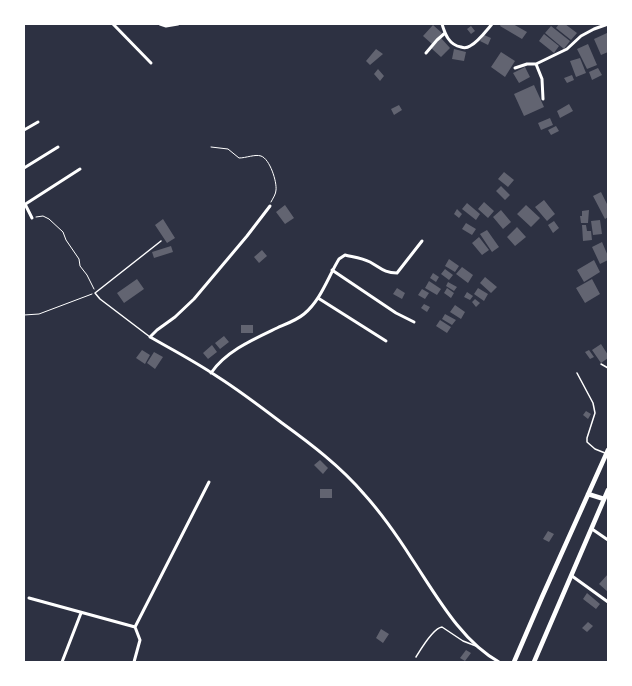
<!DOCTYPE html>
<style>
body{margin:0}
#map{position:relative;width:632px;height:686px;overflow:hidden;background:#2d3142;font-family:Manrope,sans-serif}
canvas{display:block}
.frame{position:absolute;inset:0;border:25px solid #fff;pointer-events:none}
</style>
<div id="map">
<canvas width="632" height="686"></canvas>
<div class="frame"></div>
</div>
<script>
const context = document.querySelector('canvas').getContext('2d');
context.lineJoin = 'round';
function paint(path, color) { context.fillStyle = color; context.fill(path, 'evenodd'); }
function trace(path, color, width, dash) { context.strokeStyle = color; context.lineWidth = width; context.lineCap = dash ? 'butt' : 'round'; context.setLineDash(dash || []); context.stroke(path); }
paint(new Path2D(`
 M501,24H513L527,32L522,39L500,26Z
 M559,24H565L577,33L571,40L556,28Z
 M433,25L442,33L432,44L423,36Z
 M471,26L475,31L471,34L467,29Z
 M551,26L570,41L564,49L545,33Z
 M607,33L608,52L601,55L594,39Z
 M544,34L559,46L554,53L539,41Z
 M484,35L491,38L488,45L480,41Z
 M441,38L450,48L441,57L431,48Z
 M588,44L597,65L587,69L577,49Z
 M376,49L383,54L370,65L366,61Z
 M454,49L466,52L464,61L452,59Z
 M501,52L515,61L505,77L491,67Z
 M580,58L586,73L576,77L570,61Z
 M525,67L530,77L519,83L513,73Z
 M598,68L602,75L592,80L589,72Z
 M378,69L384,76L380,81L374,74Z
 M572,75L574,80L567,83L564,78Z
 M534,85L544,107L524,116L514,94Z
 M569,104L573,111L560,118L557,111Z
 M399,105L402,110L394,115L391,109Z
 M550,118L553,125L541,130L538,123Z
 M556,126L559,131L551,135L548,130Z
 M504,172L514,180L508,187L498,179Z
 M501,186L510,195L505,200L496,191Z
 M601,192L608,206V217L605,219L593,196Z
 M544,200L555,214L547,221L535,207Z
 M484,202L494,211L488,218L478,209Z
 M467,203L480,214L476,220L462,209Z
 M285,205L294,218L285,224L276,212Z
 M526,205L540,218L531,227L517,214Z
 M457,209L462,214L459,218L454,214Z
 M501,210L511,222L503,229L493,217Z
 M589,210L588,223H581L580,216H582V211Z
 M163,219L175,238L167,243L155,225Z
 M600,220L602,234L593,235L591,221Z
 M554,221L559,228L553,233L548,225Z
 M466,223L476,229L472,235L462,229Z
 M582,225H586L587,231H591L592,240L583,241Z
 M517,227L526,237L515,246L507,237Z
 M487,230L499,247L492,252L480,234Z
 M479,237L489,250L482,255L472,243Z
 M602,242L608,256V260L600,264L592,247Z
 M171,246L173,252L154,258L152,252Z
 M262,250L267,256L259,263L254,257Z
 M449,259L459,266L455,272L445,266Z
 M594,260L600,272L584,282L577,270Z
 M462,267L473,275L468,283L456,274Z
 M445,269L453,275L449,280L441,274Z
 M433,273L439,277L436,282L430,278Z
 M485,277L497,287L491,293L480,283Z
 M137,279L144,289L124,303L117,293Z
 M592,279L600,294L585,303L576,288Z
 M429,281L441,289L437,295L425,288Z
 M448,282L457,287L454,291L446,286Z
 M397,288L405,293L402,299L393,294Z
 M447,288L454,293L451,298L444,293Z
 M478,288L488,294L484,301L474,294Z
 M422,289L429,293L425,299L418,295Z
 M467,292L473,296L470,300L464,297Z
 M475,299L480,303L476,307L472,302Z
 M424,304L430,307L427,312L421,308Z
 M455,305L465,312L461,319L450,312Z
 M445,314L456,320L452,325L442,319Z
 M440,320L451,327L447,333L436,326Z
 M241,325H253V333H241Z
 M224,336L229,342L220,349L215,343Z
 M601,344L608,355V358L601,363L592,350Z
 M212,345L217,352L208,359L203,353Z
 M142,350L150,355L145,364L136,358Z
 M589,350L594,357L590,359L585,352Z
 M154,352L163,357L155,369L147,363Z
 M586,411L591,414L588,419L583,415Z
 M320,460L328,468L323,474L314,465Z
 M320,489H332V498H320Z
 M548,531L554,534L549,542L543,539Z
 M608,574V592L599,584Z
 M587,593L600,604L596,609L583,599Z
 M588,622L593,626L587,632L582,628Z
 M381,629L389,634L383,643L376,638Z
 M466,650L471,653L465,661L460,658Z`), '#626471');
trace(new Path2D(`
 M211,147L228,149L239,158C246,158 255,154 261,156C270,159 277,182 276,190C276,194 273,198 271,202
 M36,217L43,216L49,219L63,232L66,240L79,259L80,266L87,275L94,289
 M24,315L39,314L92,294`), '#fff', 1);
trace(new Path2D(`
 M150,337L100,299L95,293L161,241
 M601,364L608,368
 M577,373L593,403L595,413L587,438V442L595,449L605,453
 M416,657C421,649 433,628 442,627L463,641L476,646`), '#fff', 1.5);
trace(new Path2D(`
 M113,24L151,63
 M160,24L166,26L178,24
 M442,24C445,34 449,45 461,47C464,48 467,48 470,46C478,42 486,31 492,24
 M426,53L437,40L445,33
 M515,68L527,64H536
 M543,99L542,79L536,64L567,49L581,36L594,29L608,24
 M24,130L38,122
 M24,168L58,147
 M25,204L32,218
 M24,205L80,169
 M270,206L247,236L194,299L175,317L157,330L150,337C173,350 196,362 218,377C240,391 261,407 282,423C311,444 340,466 364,494C382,514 398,537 412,559C436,595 461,641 499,662
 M332,270L396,313L414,322
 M318,298L386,341
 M211,373C226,351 254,339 277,328C286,324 297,320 304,314C321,300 328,277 339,259L345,255C353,257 362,258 370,262C381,268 384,273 397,273L422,241
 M592,529L608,540
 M572,576L608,602
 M29,598L135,627
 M62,662L81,613
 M134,662L140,640L135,627L209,482`), '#fff', 3);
trace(new Path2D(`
 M588,494L604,499
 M514,662L542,597L608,450
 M534,662L608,490`), '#fff', 4.5);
</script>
